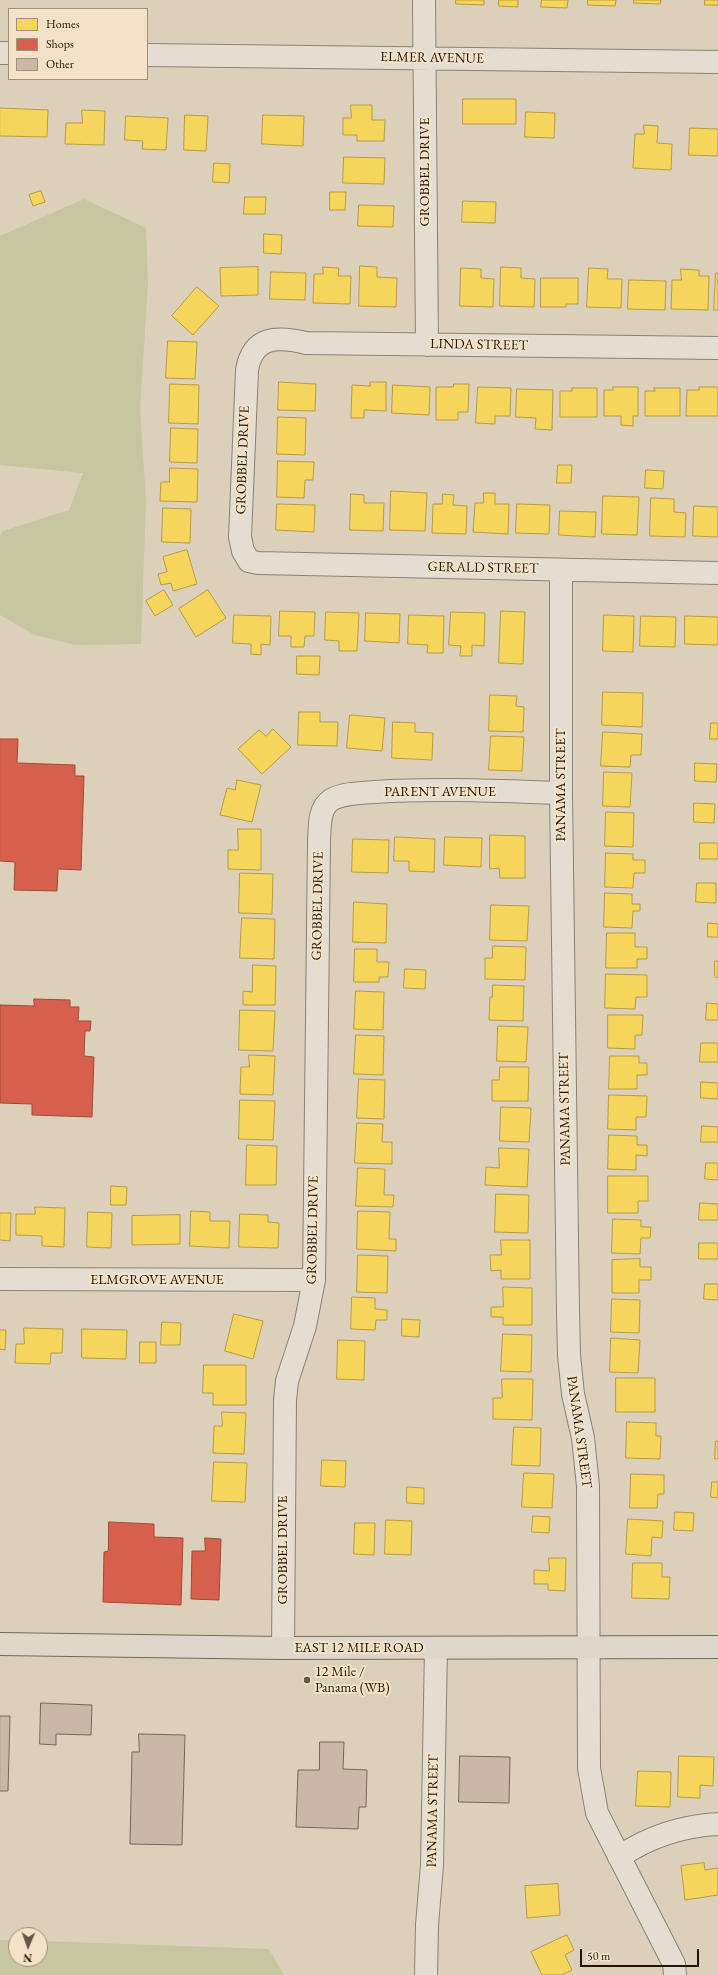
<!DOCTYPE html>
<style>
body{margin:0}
#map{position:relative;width:718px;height:1975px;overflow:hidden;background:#ddd0ba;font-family:"EB Garamond",serif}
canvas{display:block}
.legend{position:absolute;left:8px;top:8px;width:140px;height:72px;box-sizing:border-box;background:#f3e2c8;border:1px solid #9f907a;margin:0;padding:5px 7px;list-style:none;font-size:12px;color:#221405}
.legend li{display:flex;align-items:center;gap:8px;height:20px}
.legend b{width:20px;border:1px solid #9f907a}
.north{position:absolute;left:8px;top:1927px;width:40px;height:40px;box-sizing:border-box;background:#f3e2c8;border:1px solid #9f907a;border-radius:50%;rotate:182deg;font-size:11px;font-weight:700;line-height:16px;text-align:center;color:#221405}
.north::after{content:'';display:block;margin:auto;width:14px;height:18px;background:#635644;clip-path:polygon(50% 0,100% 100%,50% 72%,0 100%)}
.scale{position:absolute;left:580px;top:1949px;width:119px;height:18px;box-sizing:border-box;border:2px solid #221405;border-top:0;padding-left:5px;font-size:12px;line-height:14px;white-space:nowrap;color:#221405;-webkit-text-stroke:3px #f3e2c8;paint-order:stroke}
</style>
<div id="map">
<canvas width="718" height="1975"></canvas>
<ul class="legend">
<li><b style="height:11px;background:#f6d55c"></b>Homes</li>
<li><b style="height:11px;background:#d6604d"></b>Shops</li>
<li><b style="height:11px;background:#c9b7a7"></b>Other</li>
</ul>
<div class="north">N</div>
<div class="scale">50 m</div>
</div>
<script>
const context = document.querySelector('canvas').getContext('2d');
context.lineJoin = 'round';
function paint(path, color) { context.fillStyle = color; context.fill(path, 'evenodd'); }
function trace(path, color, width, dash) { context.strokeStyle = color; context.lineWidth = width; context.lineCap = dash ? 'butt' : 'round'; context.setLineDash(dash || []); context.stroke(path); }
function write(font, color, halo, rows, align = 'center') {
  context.font = font + ' "EB Garamond",serif'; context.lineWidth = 4; context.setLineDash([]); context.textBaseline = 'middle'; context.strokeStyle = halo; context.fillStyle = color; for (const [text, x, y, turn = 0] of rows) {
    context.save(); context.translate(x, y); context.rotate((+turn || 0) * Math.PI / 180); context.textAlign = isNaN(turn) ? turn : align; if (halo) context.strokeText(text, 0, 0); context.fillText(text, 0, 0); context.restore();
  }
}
paint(new Path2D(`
 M84,199L146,228L148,283L140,409L146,501L141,644L75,645L35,635L0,615V536L3,531L69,510L83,473L0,465V236Z
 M0,1940H16V1959H40V1941L269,1949L284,1975H0Z`), '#c6c6a0');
const homes = new Path2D(`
 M456,0H484V5L456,4Z
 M499,0H518V7L499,6Z
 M542,0H568L567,8L541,7Z
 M588,0H616L615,6L588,5Z
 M634,0H661L660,4L634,3Z
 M705,0H718V5H705Z
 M463,99H516V124H463Z
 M351,105H372V120H385L384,141H357V135H343V118H351Z
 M0,108L48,110L47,137L0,136Z
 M82,110L105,111L104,145L65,144L66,123H82Z
 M526,112L555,113L554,138L525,137Z
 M185,115L208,116L206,151L184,150Z
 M263,115L304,116L303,146L262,144Z
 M126,116L168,118L166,150L142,149L143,141L125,140Z
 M644,125L658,126L657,143L672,144L671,170L633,168L635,134H644Z
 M690,128L718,129V156L689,155Z
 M344,157L385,158L384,184L343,183Z
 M214,163L230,164L229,183L213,182Z
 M41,191L45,202L33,206L29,195Z
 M330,192H346L345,210H330Z
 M245,197H266L265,214H244Z
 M463,201L496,202L495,223L462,222Z
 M359,205L394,206L393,227L358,226Z
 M264,234L282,235L281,254L264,253Z
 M360,266L377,267V277L397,278L396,307L359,306Z
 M258,267V295L221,296L220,268Z
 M323,267L339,268L338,276H351L350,304L313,303L314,274H323Z
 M501,267L521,268V278L535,279L534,307L500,306Z
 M461,268L481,269V278L494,279L493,307L460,306Z
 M589,268L608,269L607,279H622L621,308L587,307Z
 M681,269L699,270V276H709L708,310L671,309L672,280H681Z
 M271,272L306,273L305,300L270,299Z
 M716,273H718V310H714Z
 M541,278H578V304H566V307H541Z
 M629,280L666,281L665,310L628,309Z
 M197,287L219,306L193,335L172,316Z
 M168,341L197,342L195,379L166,378Z
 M279,382L316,384L315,411L278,410Z
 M370,382H386V411L364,410V418H351L352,385L370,386Z
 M170,384L199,385L198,424L169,423Z
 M454,384H469L468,412H458V420H436V387H453Z
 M393,385L430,387L429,415L392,413Z
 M478,387L511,388L510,416H495V424L476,423Z
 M613,387H638V416H633V426L621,425V416H604V390H613Z
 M699,387H718V416H686L687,390H699Z
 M572,388H597V417H560V391H572Z
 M654,388H680V416H645V391H655Z
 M517,389L553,390L552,430L535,429L536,418L516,417Z
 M278,417L306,418L305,455L277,454Z
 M171,428L198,429L197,463L170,462Z
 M278,461L314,462L313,480H305L304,498L277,497Z
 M558,465H572L571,483H557Z
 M170,468L198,469L197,502L160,501L161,482H169Z
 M646,470L664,471L663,489L645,488Z
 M391,491L427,493L425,531L390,530Z
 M484,493H495V504H509L508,534L473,532L475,503H483Z
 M351,494L364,495V503H384L383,531L350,530Z
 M443,494L454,495L453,505L467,506L466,534L432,533L433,504H442Z
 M603,496L639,497L637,535L602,534Z
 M651,498L674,499V512L686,513L685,537L650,536Z
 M277,504L315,505L314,532L276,530Z
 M517,504L550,505L549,534L516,533Z
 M694,506L718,507V537L693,536Z
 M163,508L191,509L190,543L162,542Z
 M560,511L596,512L595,537L559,535Z
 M187,550L197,584L173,591L171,583L161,585L158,574L167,572L163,557Z
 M164,590L173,605L155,616L146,601Z
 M208,590L226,618L196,637L179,609Z
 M280,611L315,612L314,636H305L304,647H291V636H279Z
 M501,611L525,612L523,664L499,663Z
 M326,612L359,613L357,651H339V641L325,640Z
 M451,612L485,613L484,646L472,645V656H460L461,646L449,645Z
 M366,613L400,614L399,643L365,641Z
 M234,615L271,616L270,645L261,644V655L251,654V644L233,643Z
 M409,615L444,616L443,653H427L428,645L408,644Z
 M604,615L634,616L633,652L603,651Z
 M641,616L676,617L675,647L640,646Z
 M685,616L718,617V645L685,644Z
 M297,656H320L319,675L297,674Z
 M603,692L643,693L642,727L602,725Z
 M490,695L517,696L516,706L524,707L523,732L489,731Z
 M299,712H320V722H338L337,746L298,745Z
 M350,715L385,718L382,751L347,748Z
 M393,722L415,723V732L433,733L432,760L392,758Z
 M711,723H718V739H710Z
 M273,729L291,747L262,774L238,749L259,730L266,736Z
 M603,732L642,734L641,755H631L630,767L601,766Z
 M491,736L524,737L522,771L489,770Z
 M695,763L717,764L716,782L695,781Z
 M604,772L632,773L630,807L603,806Z
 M237,780L261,785L252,822L220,815L227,788L235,790Z
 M694,803L715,804L714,823L694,822Z
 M606,812L634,813L633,847L605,846Z
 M238,829H261V870L228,869V850H238Z
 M490,835L525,836V878H500L499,868L490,869Z
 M395,837L435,839L434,872L409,871V861H394Z
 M445,837L482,838L481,867L444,865Z
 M353,839L389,840L388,873L352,872Z
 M700,843H718V859H700Z
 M606,853L633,854V860H645V873H634L633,888L605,887Z
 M240,873L273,874L272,914L239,913Z
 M697,883H716V903L696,902Z
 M605,893L632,894V904H640V911H633L632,928L604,927Z
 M354,902L387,904L386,943L353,942Z
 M491,905L529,906L527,941L490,940Z
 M242,918L275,919L274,959L240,958Z
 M708,923L718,924V937H708Z
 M607,933H635V947H647V959H637V968H606Z
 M493,946L526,947L525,980L485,979V958H492Z
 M355,949H377V962H389L388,977H379V982H354Z
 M715,961H718V978L715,977Z
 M253,965L276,966L275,1005H243V991L252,992Z
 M405,969L426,970L425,989L404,988Z
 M606,974L647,975V997H636L635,1009L605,1008Z
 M493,985L524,986L523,1021L489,1020L490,997H492Z
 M356,991L384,992L383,1030L354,1029Z
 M707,1003L718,1004V1020H706Z
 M240,1010L275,1011L273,1051L239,1050Z
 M608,1015H643L642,1035H635V1049L608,1048Z
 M498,1026L528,1027L526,1062L497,1061Z
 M356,1035L384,1036L383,1075L354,1074Z
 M701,1043H718V1062H700Z
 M249,1055L275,1056L273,1095L240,1094L241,1067H249Z
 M610,1056H639V1063H647V1075H637V1089H609Z
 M500,1067H529L528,1101H492V1080H499Z
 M359,1079L385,1080L384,1119L357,1118Z
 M701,1082L718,1083V1099L701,1098Z
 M609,1095L647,1096L646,1117H636V1130L608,1129Z
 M240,1100L275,1101L273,1140L239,1139Z
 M501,1107L531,1108L529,1142L500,1141Z
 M357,1123L383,1124L382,1142H392V1164L355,1163Z
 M702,1126L718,1127V1142H701Z
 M609,1135L637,1136V1145H647V1156L636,1155V1170L608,1169Z
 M247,1145L277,1146L276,1185H246Z
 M499,1148L529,1149L527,1187L485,1185L486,1167L499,1168Z
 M706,1163H718V1180L705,1179Z
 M358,1168L385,1169L384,1195H394L393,1207L356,1206Z
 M608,1176H648V1201H638V1213H608Z
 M111,1186L127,1187L126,1205H111Z
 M496,1194L529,1195L528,1233L495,1232Z
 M700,1203L718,1204V1220H699Z
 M35,1207L65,1208L64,1247L42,1246V1236L16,1235V1214H35Z
 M191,1211L210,1212V1221H230L229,1248L190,1246Z
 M358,1211L390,1212L389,1239H396V1251L357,1249Z
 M88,1212L112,1213L111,1248L87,1247Z
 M0,1213H11L10,1241L0,1240Z
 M240,1214L268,1215V1222L279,1223L278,1248L239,1247Z
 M180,1215V1244L132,1245V1216Z
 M613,1219L641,1220V1227H651L650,1238H641L640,1254L612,1253Z
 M501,1240H530V1279H501V1270L491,1271L490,1255H501Z
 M699,1243H718V1259H699Z
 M358,1255L388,1256L387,1293L357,1292Z
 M640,1259V1267H651V1280H639V1293H612V1260Z
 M705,1284H718V1300L704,1299Z
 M503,1287L532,1288V1325H503V1317H491V1307H503Z
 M352,1297L375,1298V1309L387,1310V1320H376L375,1330L351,1329Z
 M612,1299L640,1300L639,1333L611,1332Z
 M234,1314L263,1321L253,1359L225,1351Z
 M402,1319L420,1320L419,1337L402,1336Z
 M162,1322L181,1323L180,1345H161Z
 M24,1328L63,1329L62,1353H51L50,1364L15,1363L16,1344H24Z
 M82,1329L127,1330L126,1359L82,1358Z
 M0,1330H6L5,1350L0,1349Z
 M503,1334L532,1335L531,1372L501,1371Z
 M611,1338L640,1340L638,1373L610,1372Z
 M338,1340L365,1341L364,1380L337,1379Z
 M140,1342H156V1363H140Z
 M204,1365H246V1405H213V1393H203Z
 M616,1378H655V1412H616Z
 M502,1379H533L532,1420L493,1419V1398H502Z
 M222,1412L246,1413L244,1454L213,1453L214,1426H222Z
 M627,1422L656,1423V1436H661L660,1459L626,1458Z
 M514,1427L541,1428L540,1466L512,1465Z
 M716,1441H718V1459H715Z
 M322,1460L346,1461L345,1487L321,1486Z
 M214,1462L247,1463L245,1502L212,1501Z
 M524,1473L554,1474L552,1508L522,1507Z
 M631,1474L664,1475V1494H658L657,1508H630Z
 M712,1482H718V1498L711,1497Z
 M407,1487L424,1488V1504L407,1503Z
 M675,1512L694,1513L693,1531L674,1530Z
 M533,1516L550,1517L549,1533L532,1532Z
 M628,1519L663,1521L662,1538L652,1537L651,1556L626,1554Z
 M386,1520L412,1521L411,1555L385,1554Z
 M355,1523H375L374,1555L354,1554Z
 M549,1558H566L565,1591L548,1590V1584H534V1570L549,1571Z
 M633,1563H662V1577H670L669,1599L632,1598Z
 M679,1756L714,1757L713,1786L700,1785V1798L678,1797Z
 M638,1771L671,1772L670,1807L636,1806Z
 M704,1863L705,1870L718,1868V1895L685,1900L681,1866Z
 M558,1884L560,1915L527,1918L525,1886Z
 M567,1935L574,1950L565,1955L572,1970L562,1975H542L531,1952Z`);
paint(homes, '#f6d55c');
trace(homes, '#b69b42', 1);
const shops = new Path2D(`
 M0,739H18L17,763L75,765V776H84L81,870L58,869L57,891L14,890L15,862L0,861Z
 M34,999L70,1000V1007H79L78,1021H91L90,1031H85L84,1056L94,1057L92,1117L32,1115V1104L0,1103V1005L34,1006Z
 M109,1522L154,1524V1537L183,1538L181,1605L103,1602L104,1552L108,1551Z
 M205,1538L221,1539L219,1600L191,1599L192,1551H205Z`);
paint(shops, '#d6604d');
trace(shops, '#a04937', 1);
const building = new Path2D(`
 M41,1703L92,1705L91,1735L56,1734V1745L40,1744Z
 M0,1716H10L8,1791H0Z
 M139,1734L185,1735L182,1845L130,1844L132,1752H139Z
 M320,1742H344L343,1769L367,1770L366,1807H359L358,1829L296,1827L298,1770H319Z
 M460,1756L510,1757L509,1803L459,1802Z`);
paint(building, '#c9b7a7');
trace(building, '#71695b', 1);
const minor = new Path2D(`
 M424,0L427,345
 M0,53H9
 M147,55L718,62
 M718,348L306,343C277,336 253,336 247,370L240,537L243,551L249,561L258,563L718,573
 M561,570V793L568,1312L569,1355L573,1394L583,1438L588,1486L589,1768L597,1813L674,1964L675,1975
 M0,1279L314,1280
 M283,1648L285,1400L287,1381L305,1326L314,1280L319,842C320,828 318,809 331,800C343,793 361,793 375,792C437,788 499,791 561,793
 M619,1857C650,1836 681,1826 718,1824
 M426,1975L427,1925L432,1865L436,1648`);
const major = new Path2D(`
 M0,1644L283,1648L718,1647`);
trace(minor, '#8b8274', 24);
trace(major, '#71695b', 24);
trace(minor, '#e4ddd2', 22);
trace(major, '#dfd7ca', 22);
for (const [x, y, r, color] of [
 [307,1680,4,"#635644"]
]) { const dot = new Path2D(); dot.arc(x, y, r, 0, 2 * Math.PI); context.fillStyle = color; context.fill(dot); trace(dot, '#f3e2c8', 1.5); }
write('14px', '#221405', '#f3e2c8', [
 ["ELMER AVENUE",432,58,1],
 ["GROBBEL DRIVE",425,172,-90],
 ["LINDA STREET",479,345,1],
 ["GROBBEL DRIVE",243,460,-88],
 ["GERALD STREET",483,568,1],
 ["PANAMA STREET",561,785,-90],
 ["PARENT AVENUE",440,792],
 ["GROBBEL DRIVE",318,906,-89],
 ["PANAMA STREET",565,1109,-91],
 ["GROBBEL DRIVE",313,1230,-89],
 ["ELMGROVE AVENUE",157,1280],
 ["PANAMA STREET",579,1432,82],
 ["GROBBEL DRIVE",283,1550,-90],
 ["EAST 12 MILE ROAD",359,1648],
 ["PANAMA STREET",433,1811,-89]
]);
write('14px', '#221405', '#f3e2c8', [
 ["12 Mile /",315,1672],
 ["Panama (WB)",315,1688]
], 'left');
</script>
